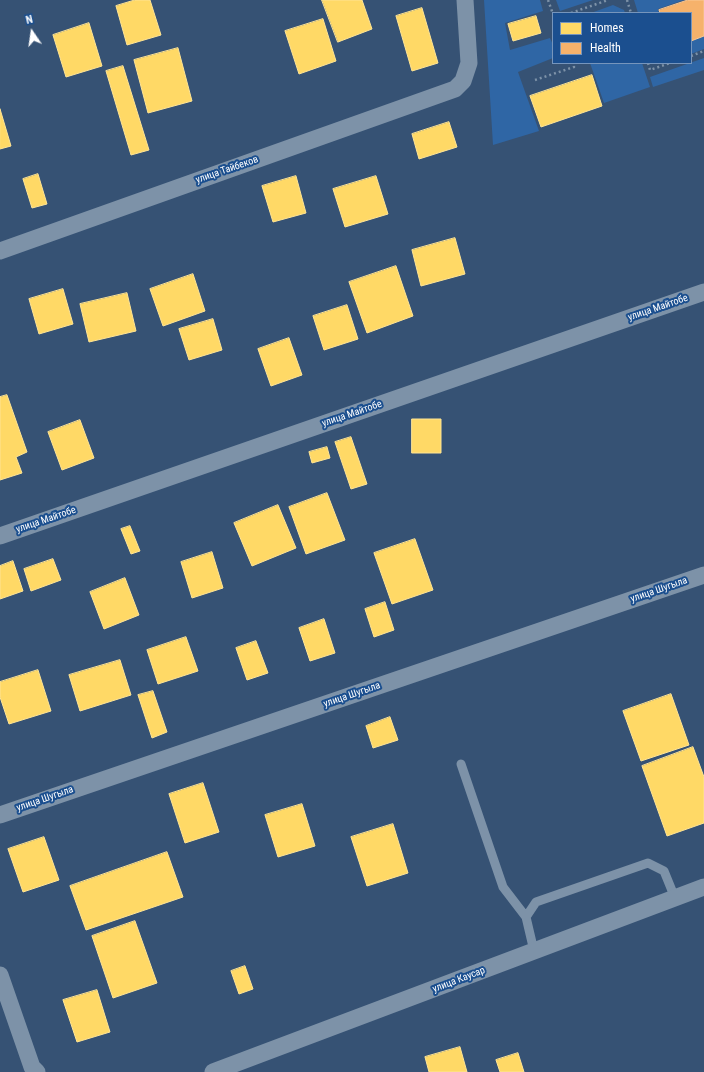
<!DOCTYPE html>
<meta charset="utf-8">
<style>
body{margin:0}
#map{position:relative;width:704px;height:1072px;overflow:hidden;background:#365274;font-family:"Roboto Condensed",sans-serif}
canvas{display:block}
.legend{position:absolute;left:552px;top:12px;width:140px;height:52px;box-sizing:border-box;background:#1b4f8f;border:1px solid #7695bc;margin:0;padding:5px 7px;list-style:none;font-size:12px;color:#fff}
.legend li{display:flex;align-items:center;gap:8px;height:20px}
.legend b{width:20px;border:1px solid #7695bc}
.north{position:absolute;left:12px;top:12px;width:40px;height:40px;-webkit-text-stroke:3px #1b4f8f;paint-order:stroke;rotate:347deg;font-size:11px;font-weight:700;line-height:16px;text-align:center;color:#fff}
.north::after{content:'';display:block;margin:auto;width:14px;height:18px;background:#fff;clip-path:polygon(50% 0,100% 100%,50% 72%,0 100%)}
</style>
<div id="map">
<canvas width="704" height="1072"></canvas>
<ul class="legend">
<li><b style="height:11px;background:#ffd966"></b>Homes</li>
<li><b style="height:11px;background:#f6b26b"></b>Health</li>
</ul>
<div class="north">N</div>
</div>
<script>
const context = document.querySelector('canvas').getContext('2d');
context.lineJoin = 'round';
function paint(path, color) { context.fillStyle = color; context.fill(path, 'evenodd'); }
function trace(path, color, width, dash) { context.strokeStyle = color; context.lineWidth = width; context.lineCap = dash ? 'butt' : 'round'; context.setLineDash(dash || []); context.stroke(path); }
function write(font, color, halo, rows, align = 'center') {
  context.font = font + ' "Roboto Condensed",sans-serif'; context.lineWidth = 4; context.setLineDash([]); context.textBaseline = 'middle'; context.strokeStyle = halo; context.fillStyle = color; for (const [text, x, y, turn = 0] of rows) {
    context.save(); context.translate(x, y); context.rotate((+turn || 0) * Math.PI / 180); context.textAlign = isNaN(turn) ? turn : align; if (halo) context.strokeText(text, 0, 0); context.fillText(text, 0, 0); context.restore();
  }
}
paint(new Path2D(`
 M484,0H540L543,11L505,23L510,50L550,38L553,45V58L518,72L539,131L493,145Z
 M556,0H593L560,11Z
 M634,0H684L658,9L659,13H638Z
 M613,5L624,10L625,13H591Z
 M704,36V49L691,54V41Z
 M704,58V70L653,87L650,77Z
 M590,63H642L650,87L604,103Z`), '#2f66a5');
const homes = new Path2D(`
 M135,0H150L161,35L127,45L116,6Z
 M322,0H362L372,29L338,42Z
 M422,8L438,63L412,71L396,16Z
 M536,16L541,33L513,41L508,24Z
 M323,19L336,61L299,74L285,31Z
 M89,23L102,66L66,77L53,35Z
 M178,48L192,101L148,113L134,60Z
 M123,66L149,150L131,155L106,71Z
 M592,75L602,106L541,127L530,96Z
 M0,109L11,146L0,149Z
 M449,122L457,147L419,159L412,134Z
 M38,174L47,204L32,208L23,179Z
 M296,176L306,213L273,222L262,186Z
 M376,176L388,214L345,227L333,189Z
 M455,238L465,274L421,286L412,250Z
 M396,266L413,316L367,333L349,282Z
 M193,274L205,311L163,326L150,289Z
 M63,289L73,324L39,334L29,299Z
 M127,293L136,331L89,342L80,304Z
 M347,305L358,339L324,350L313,316Z
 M213,319L222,350L189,360L179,329Z
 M289,338L302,375L271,386L258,349Z
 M7,395L27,452L16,457L22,473L0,480V397Z
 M412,419H441V453H412Z
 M80,420L94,458L62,470L48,432Z
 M351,437L367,484L351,489L335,442Z
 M327,447L330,458L312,463L309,452Z
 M327,493L345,540L306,554L289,507Z
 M278,505L296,548L252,566L234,523Z
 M130,526L140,551L131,554L121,529Z
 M415,539L433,590L392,604L374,553Z
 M212,552L223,588L192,598L181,562Z
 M53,559L61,580L31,591L24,569Z
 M13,561L23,591L0,599V566Z
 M125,578L139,615L104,629L90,592Z
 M385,602L394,630L374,637L365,609Z
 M324,619L335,653L310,661L299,628Z
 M186,637L198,671L158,684L147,650Z
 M256,641L268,673L247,680L236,648Z
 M120,660L131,695L80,711L69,675Z
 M38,670L51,711L9,724L0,697V682Z
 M153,691L167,732L152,738L138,695Z
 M671,694L689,745L641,761L623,711Z
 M390,717L398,740L373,748L366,726Z
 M693,747L704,777V823L667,836L642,766Z
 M203,783L219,832L185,843L169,794Z
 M302,804L315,846L278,857L265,815Z
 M393,824L408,873L367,886L351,837Z
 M44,837L59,880L23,892L8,849Z
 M167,852L183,897L86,930L70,886Z
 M135,921L157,983L113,998L92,936Z
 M245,966L253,989L239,994L231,971Z
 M97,990L110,1032L77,1042L63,1000Z
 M460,1047L467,1072H429L425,1057Z
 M518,1053L524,1072H500L496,1060Z`);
paint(homes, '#ffd966');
trace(homes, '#ffe494', 1);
const health = new Path2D(`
 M688,0H704V36L691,41V13H660L659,10Z`);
paint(health, '#f6b26b');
trace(health, '#f9c997', 1);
trace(new Path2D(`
 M548,0L553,14
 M627,0L631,13
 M571,13L608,0
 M691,56L704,51
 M648,63L650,70L670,63
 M535,80L574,67L573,63`), '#7d92a8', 2.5, [2, 3]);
trace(new Path2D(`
 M461,764L503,887L526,917L534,951
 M526,917L536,902L648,863L664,871L675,898`), '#7d92a8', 9);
trace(new Path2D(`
 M0,251L455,89L463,81L469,63L465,0
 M0,536L704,292
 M0,815L704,575
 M0,975L32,1067L37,1072
 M213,1072L704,887`), '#7d92a8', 17);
write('10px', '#fff', '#1b4f8f', [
 ["улица Тайбеков",227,170,-19],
 ["улица Майтобе",658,308,-19],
 ["улица Майтобе",352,414,-19],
 ["улица Майтобе",46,520,-19],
 ["улица Шугыла",659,590,-19],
 ["улица Шугыла",352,695,-19],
 ["улица Шугыла",45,799,-19],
 ["улица Каусар",459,980,-21]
]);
</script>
